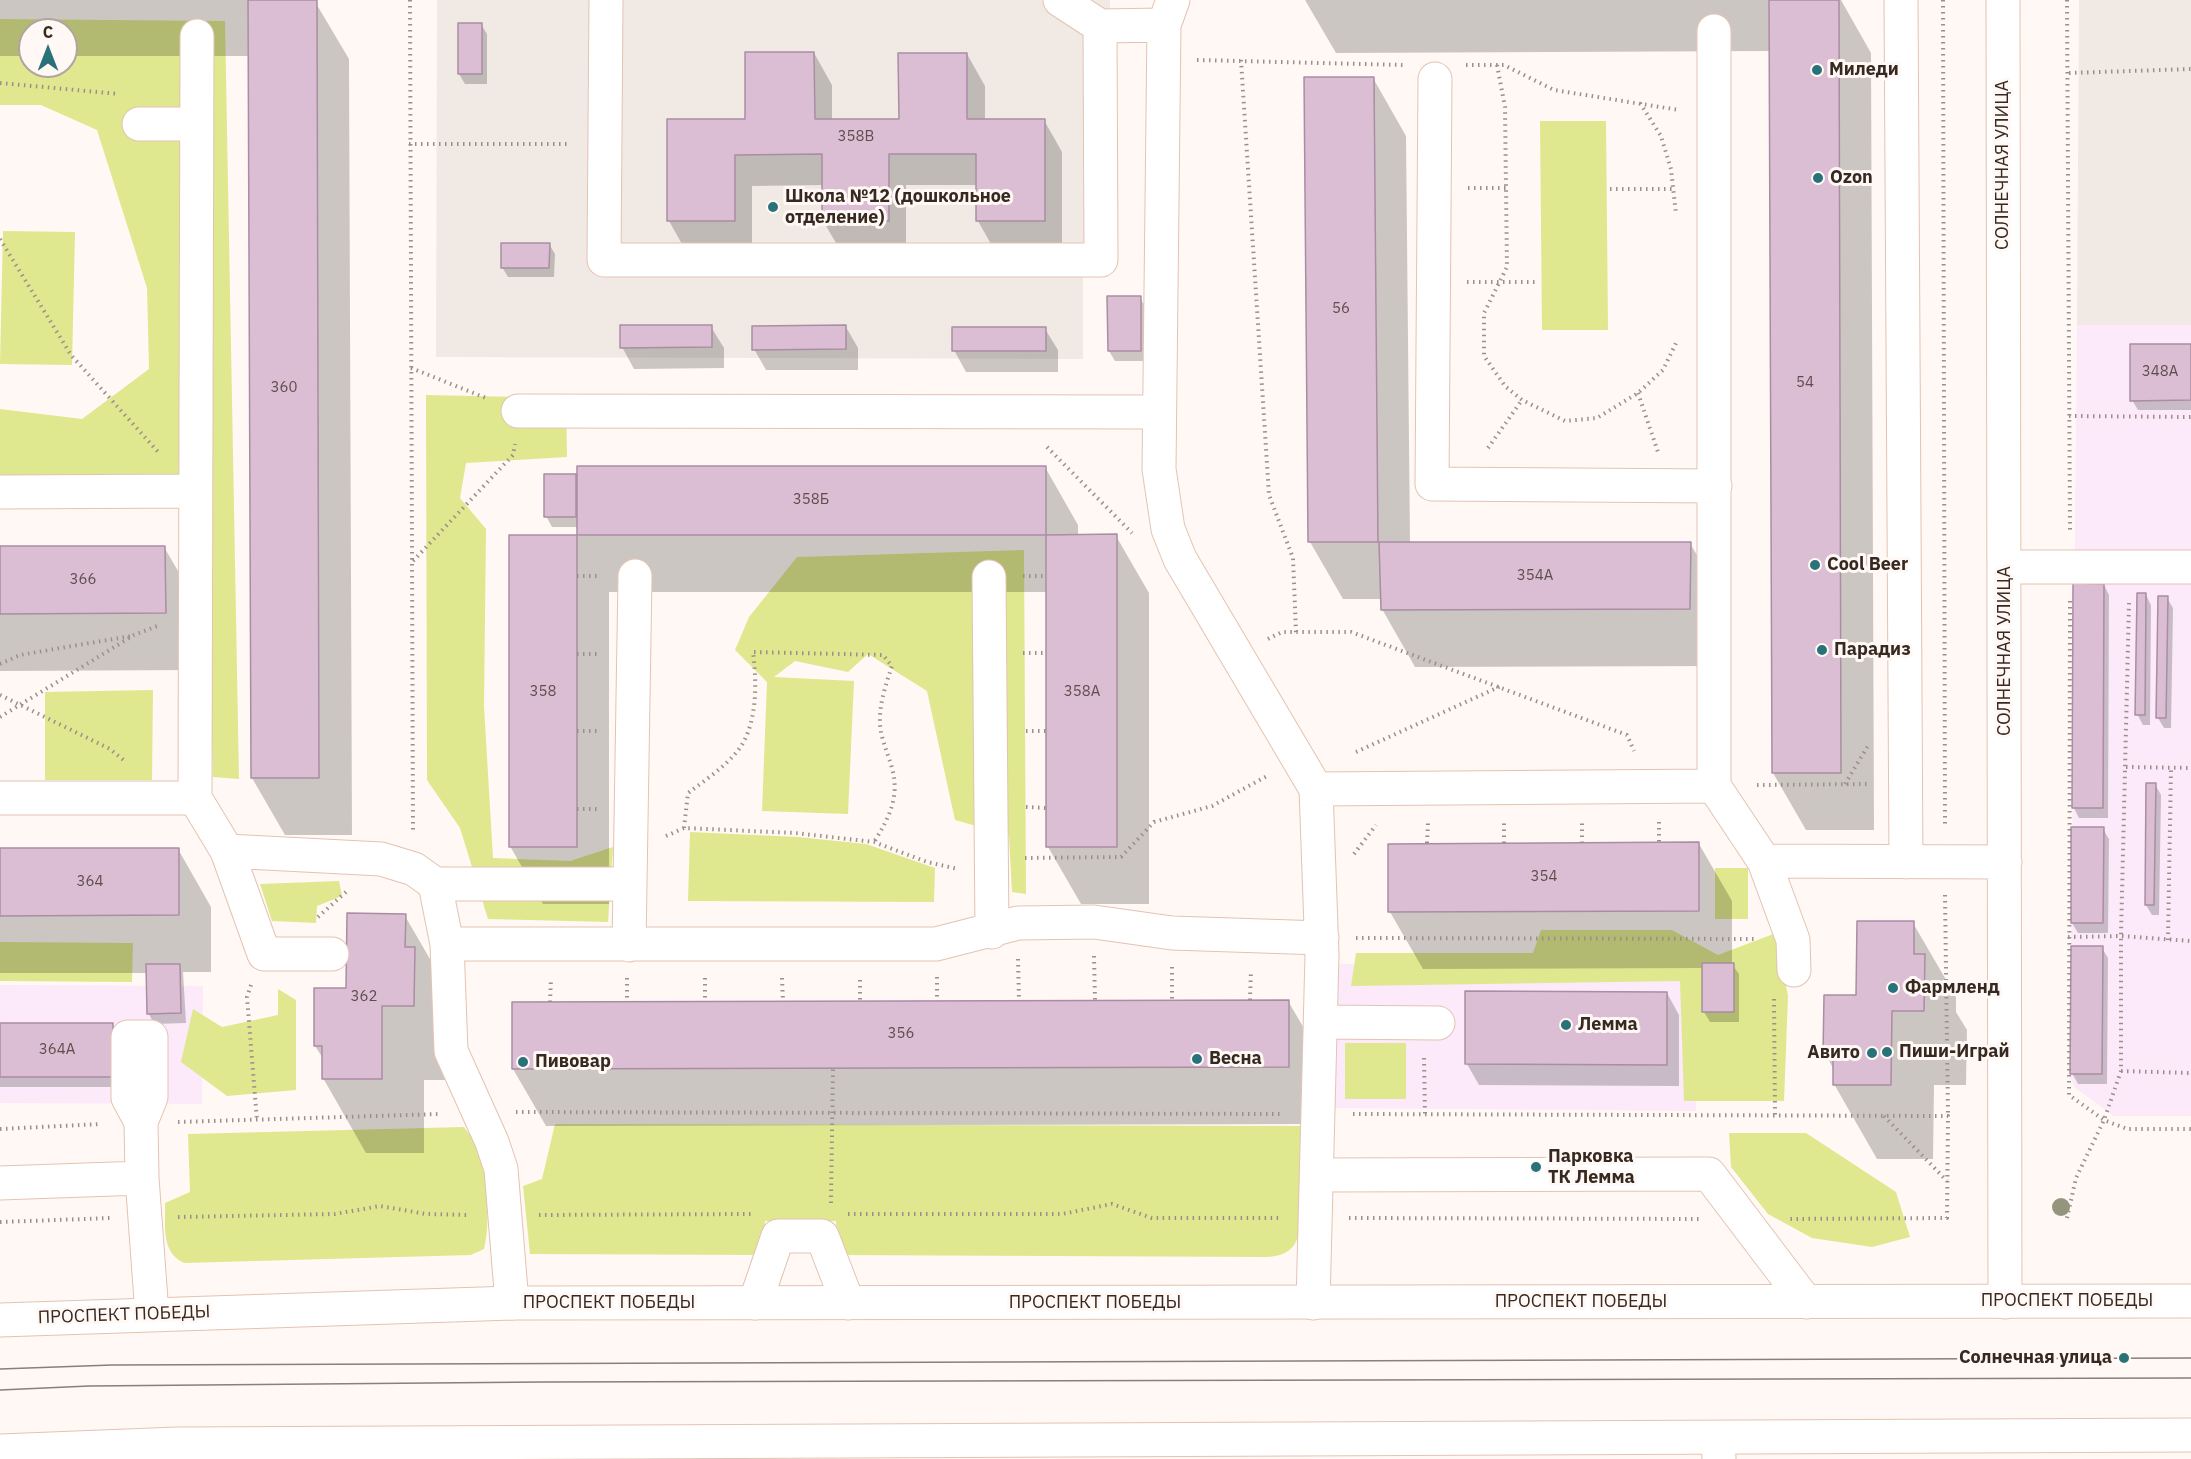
<!DOCTYPE html>
<meta charset="utf-8">
<style>
body{margin:0}
#map{position:relative;width:2191px;height:1459px;overflow:hidden;background:#fff8f4;font-family:"IBM Plex Sans",sans-serif}
canvas{display:block}
.north{position:absolute;left:18px;top:18px;width:60px;height:60px;box-sizing:border-box;background:#fff8f4;border:2px solid #afa5a0;border-radius:50%;rotate:0deg;font-size:16px;font-weight:700;line-height:24px;text-align:center;color:#362922}
.north::after{content:'';display:block;margin:auto;width:21px;height:27px;background:#29727a;clip-path:polygon(50% 0,100% 100%,50% 72%,0 100%)}
</style>
<div id="map">
<canvas width="2191" height="1459"></canvas>
<div class="north">С</div>
</div>
<script>
const context = document.querySelector('canvas').getContext('2d');
context.lineJoin = 'round';
function paint(path, color) { context.fillStyle = color; context.fill(path, 'evenodd'); }
function trace(path, color, width, dash) { context.strokeStyle = color; context.lineWidth = width; context.lineCap = dash ? 'butt' : 'round'; context.setLineDash(dash || []); context.stroke(path); }
function write(font, color, halo, rows, align = 'center') {
  context.font = font + ' "IBM Plex Sans",sans-serif'; context.lineWidth = 6; context.setLineDash([]); context.textBaseline = 'middle'; context.strokeStyle = halo; context.fillStyle = color; for (const [text, x, y, turn = 0] of rows) {
    context.save(); context.translate(x, y); context.rotate((+turn || 0) * Math.PI / 180); context.textAlign = isNaN(turn) ? turn : align; if (halo) context.strokeText(text, 0, 0); context.fillText(text, 0, 0); context.restore();
  }
}
paint(new Path2D(`
 M2077,325H2191V1116H2114L2074,1087L2070,1074Z
 M1336,964L1697,966L1696,1111L1335,1108Z
 M0,985L203,986L202,1104L0,1103Z`), '#fce9f9');
paint(new Path2D(`
 M437,0H1110V25L1083,272V359L436,357Z
 M2079,0H2191V325H2077Z`), '#f1e9e4');
paint(new Path2D(`
 M0,19L225,21L239,779L213,777L206,477H0V409L82,419L149,369L147,288L97,130L41,105H0ZM30,30H66V66H30Z
 M1540,121H1606L1608,330H1542Z
 M3,231L75,232L72,365L0,364Z
 M426,395L566,398L567,457L466,463L460,498L486,529L484,706L493,858L570,861L613,847L608,922L488,919L460,828L427,780Z
 M1024,550L1026,894L1012,892L1009,835L955,820L927,691L868,654L848,672L795,661L774,677L854,681L848,814L762,811L767,682L735,650L749,617L797,557Z
 M153,690L152,780H45V692Z
 M690,832L798,837L866,844L935,868L934,902L688,901Z
 M1715,868H1748V919H1715Z
 M339,881L342,896L317,906L316,923L272,921L260,884Z
 M1541,930H1672L1718,955L1776,933L1788,996L1784,1101H1684L1680,981L1351,986L1356,953H1533Z
 M0,942L133,943L132,982L0,981Z
 M278,989L296,1000V1090L227,1096L181,1062L193,1009L222,1027L278,1015Z
 M1345,1043H1406V1099H1345Z
 M555,1124L1304,1126L1300,1230C1296,1249 1286,1256 1267,1257L837,1255L836,1221H765L764,1255L530,1254L523,1186L542,1179Z
 M464,1127C468,1133 474,1139 477,1146C487,1172 491,1223 484,1249L471,1255L184,1263C160,1251 166,1226 165,1203L190,1192L188,1134Z
 M1729,1133H1806L1896,1192L1910,1237L1872,1247L1812,1238L1768,1214L1731,1167Z`), '#dfe88e');
paint(new Path2D(`
 M0,0H314L349,59L352,835H285L252,778L250,56H66V30H30V56H0Z
 M1305,0H1841L1871,53L1874,830H1806L1773,773L1771,51L1336,53Z
 M481,24L487,34V84H465L459,74Z
 M814,53L832,85V121H900L967,54L985,86V120H1044L1062,152V253H996L978,221V185H906V253H842L823,221V185L752,186V252L687,253L669,221V121H746Z
 M1373,78L1406,136L1410,543H1690L1723,601L1722,666L1415,667L1382,609V599H1343L1310,542Z
 M549,244L555,254L554,277H508L502,267Z
 M1109,298H1140L1146,308V361H1115L1109,351Z
 M711,327L724,348V368L634,369L622,347Z
 M846,327L858,348V370H766L754,349Z
 M1045,329L1058,350V372H966L954,350Z
 M2191,345V410H2138L2132,400Z
 M1045,467L1078,525V536H1116L1149,593V904H1081L1048,847V592H609V904H543L510,846V536H579V527H552L546,516L575,475L578,481Z
 M164,547L198,605V670L0,671V548Z
 M2104,585L2109,595L2108,818H2079L2074,808Z
 M2146,595L2151,605L2150,725H2143L2137,714Z
 M2160,598H2167L2173,608L2171,728H2164L2158,718Z
 M2155,784L2161,795L2159,915H2152L2146,905Z
 M2103,829L2109,839L2108,933H2078L2072,923Z
 M1699,844L1732,901V964L1739,974V1022H1710L1704,1012V968L1423,969L1390,912Z
 M178,849L211,907V972H183L186,1023L154,1024L149,1014L148,973H0V850Z
 M405,916L448,990L456,1080H424V1153H366L323,1078L324,1060L315,1046L316,990H347Z
 M1913,923L1956,997V1012L1967,1030L1966,1085H1934L1933,1159H1877L1834,1084V1070L1825,1053L1857,997Z
 M2102,948L2108,958L2107,1084H2078L2072,1073Z
 M1667,993L1679,1015V1086L1479,1085L1467,1064Z
 M1288,1001L1322,1059V1124L546,1126L513,1069Z
 M0,1024H112L118,1035V1087H0Z`), '#0003');
const building = new Path2D(`
 M248,0H317L319,778H251Z
 M1769,0H1839L1841,773H1772Z
 M458,23H482V74H458Z
 M745,52H814L815,119H899L898,53H967V119H1045V221H976V154H889V221H822V154L735,155V221H667V119H745Z
 M1304,77H1374L1378,542H1308Z
 M501,243H550L549,268H501Z
 M1107,296H1141V351H1108Z
 M620,325H712V347L620,348Z
 M846,325V349L752,350V326Z
 M952,327H1046V351H952Z
 M2130,344H2191V400L2130,401Z
 M577,466H1046V535H577Z
 M544,474H576V517H544Z
 M1117,534V847H1046V535Z
 M509,535H577V847H509Z
 M1379,542H1691L1690,609L1381,610Z
 M0,546H165L166,613L0,614Z
 M2073,583L2104,584L2103,808H2072Z
 M2137,593H2146L2145,715H2135Z
 M2158,596H2168L2166,718H2156Z
 M2146,783H2156L2154,905H2145Z
 M2071,827H2104L2103,923H2071Z
 M1699,842V911L1388,912V844Z
 M0,848H179V915L0,916Z
 M347,913L406,914L405,947H415L414,1006H382V1079H322V1046H314V988H346Z
 M1857,921H1914V954H1925L1924,1011H1892L1891,1085H1833V1054H1823L1824,995H1856Z
 M2071,946H2103L2102,1074H2070Z
 M1702,963H1734V1012H1702Z
 M146,964H180L181,1013L147,1014Z
 M1465,991L1667,992V1065L1465,1064Z
 M1289,1000V1067L512,1069V1002Z
 M0,1023H113V1077H0Z`);
paint(building, '#dcbed4');
trace(building, '#a98da2', 1.5);
const minor = new Path2D(`
 M606,0L604,260H1101L1100,26
 M1060,0L1100,26L1164,25
 M1173,0L1164,25L1159,469L1168,529L1180,559L1316,789L1322,955L1313,1303
 M1901,0L1906,862
 M2003,0L2005,1302
 M1714,31V786L1764,861L2005,862
 M1435,79L1432,484L1715,486
 M139,124H196
 M518,411L1158,412
 M0,492L194,491
 M2005,567H2191
 M989,577L992,932
 M1316,789L1714,786
 M0,798H195L227,851L381,859L414,869L435,884L447,944L451,1051L492,1142L501,1169L512,1303
 M195,798L197,36
 M227,851L264,954H332
 M1764,861L1793,940L1794,970
 M435,884H630
 M447,944H936L1018,923L1094,922L1172,933L1322,938
 M629,945L635,576
 M1321,1022L1438,1023
 M141,1122L151,1097V1037H128V1098L141,1122L142,1178L152,1314
 M1317,1175L1709,1174L1806,1302
 M0,1183L142,1178
 M755,1303L778,1236H822L848,1303
 M1718,1438L1719,1459`);
const major = new Path2D(`
 M0,1320L512,1303L2191,1301
 M0,1451L177,1444L2191,1435`);
trace(minor, '#e3c3b1', 35);
trace(major, '#e3c3b1', 35);
trace(new Path2D(`
 M410,0L413,833
 M1943,0L1945,828
 M2067,0L2070,533
 M1197,60L1403,65
 M1241,60L1269,495L1293,558L1296,633
 M1466,65H1504L1554,90L1679,110
 M1497,65L1505,107L1507,267L1484,313V356L1505,386L1522,400L1565,421L1597,418L1638,393L1663,370L1677,341
 M2069,73L2191,69
 M0,83L119,94
 M1640,103L1661,136L1671,169L1676,214
 M409,144H570
 M1468,188H1506
 M1610,189H1675
 M0,239L71,355L160,454
 M1467,282H1539
 M411,368L486,398
 M1638,393L1658,452
 M2069,416L2191,417
 M1047,447L1132,533
 M1488,448L1522,400
 M413,561L513,455L515,444
 M577,576H600
 M1023,576H1046
 M2070,601L2069,1095L2104,1120L2127,1129H2191
 M1268,639L1282,632H1351L1627,735L1634,751
 M1023,653H1046
 M577,654H600
 M0,664L20,655L131,636
 M0,695L110,749L126,762
 M0,717L134,635L160,625
 M577,731H597
 M1026,731H1046
 M1356,752L1501,686
 M2126,767L2191,768
 M1845,784L1869,744
 M1757,785L1870,784
 M1026,807L1046,808
 M577,809H597
 M1659,822V842
 M684,828L688,793C704,781 722,769 735,754C758,729 757,683 753,652L883,655L892,666C886,684 879,704 880,724C881,740 888,753 892,768C900,797 889,818 874,842
 M666,836L684,828L795,833L874,842L927,862L958,869
 M1427,843L1428,823
 M1504,843V823
 M1582,843V823
 M1354,854L1376,825
 M1025,858L1121,857L1154,822L1212,806L1267,776
 M1945,895L1948,1116
 M318,917L346,892
 M2068,937L2121,936L2191,941
 M1356,938L1756,939
 M2168,940L2171,768
 M1094,956L1095,1000
 M1018,959L1019,1000
 M1172,967V1000
 M937,977V1000
 M627,978V1001
 M705,978V1001
 M782,978L783,1001
 M860,980V1000
 M251,985L247,997L257,1121
 M1774,999L1775,1115
 M1250,1000L1251,970
 M550,1002L551,978
 M1424,1058L1425,1115
 M2121,1071L2191,1073
 M516,1112L1283,1114
 M1353,1114L1948,1116L1947,1218L1787,1219
 M1884,1116L1947,1181
 M178,1122L440,1114
 M0,1129L101,1124
 M831,1203L833,1068
 M848,1214H1062L1112,1204L1152,1218H1282
 M539,1215L751,1214
 M178,1217L335,1214L380,1206L426,1214L469,1215
 M1349,1218L1699,1219
 M2067,1218L2076,1178L2104,1120L2121,1071V936L2129,603
 M0,1222L111,1218`), '#9a908b', 4, [1.5, 4.5]);
trace(minor, '#fff', 33);
trace(major, '#fff', 33);
trace(new Path2D(`
 M0,1369L112,1365L2191,1358
 M0,1390L89,1386L543,1382L2191,1378`), '#8a7f7a', 1.5);
context.fillStyle = '#95947d';
for (const [x, y] of [
 [2061,1207]
]) { context.beginPath(); context.arc(x, y, 9, 0, 2 * Math.PI); context.fill(); }
for (const [x, y, r, color] of [
 [1817,70,6,"#29727a"],
 [1818,178,6,"#29727a"],
 [773,207,6,"#29727a"],
 [1815,565,6,"#29727a"],
 [1822,650,6,"#29727a"],
 [1893,988,6,"#29727a"],
 [1566,1025,6,"#29727a"],
 [1887,1052,6,"#29727a"],
 [1872,1053,6,"#29727a"],
 [1197,1059,6,"#29727a"],
 [523,1062,6,"#29727a"],
 [1536,1167,6,"#29727a"],
 [2124,1358,6,"#29727a"]
]) { const dot = new Path2D(); dot.arc(x, y, r, 0, 2 * Math.PI); context.fillStyle = color; context.fill(dot); trace(dot, '#fff8f4', 2); }
write('15px', '#604e4e', null, [
 ["358В",856,137],
 ["56",1341,309],
 ["348А",2160,372],
 ["54",1805,383],
 ["360",284,388],
 ["358Б",811,500],
 ["354А",1535,576],
 ["366",83,580],
 ["358",543,692],
 ["358А",1082,692],
 ["354",1544,877],
 ["364",90,882],
 ["362",364,997],
 ["356",901,1034],
 ["364А",57,1050]
]);
write('bold 18px', '#362922', '#fff8f4', [
 ["Миледи",1829,70],
 ["Ozon",1830,178],
 ["Школа №12 (дошкольное",785,197],
 ["отделение)",785,218],
 ["Cool Beer",1827,565],
 ["Парадиз",1834,650],
 ["Фармленд",1905,988],
 ["Лемма",1578,1025],
 ["Пиши-Играй",1899,1052],
 ["Авито",1860,1053,"right"],
 ["Весна",1209,1059],
 ["Пивовар",535,1062],
 ["Парковка",1548,1157],
 ["ТК Лемма",1548,1178],
 ["Солнечная улица",2112,1358,"right"]
], 'left');
write('18px', '#362922', '#fff8f4', [
 ["СОЛНЕЧНАЯ УЛИЦА",2003,165,-90],
 ["СОЛНЕЧНАЯ УЛИЦА",2005,651,-90],
 ["ПРОСПЕКТ ПОБЕДЫ",2067,1301],
 ["ПРОСПЕКТ ПОБЕДЫ",1581,1302],
 ["ПРОСПЕКТ ПОБЕДЫ",609,1303],
 ["ПРОСПЕКТ ПОБЕДЫ",1095,1303],
 ["ПРОСПЕКТ ПОБЕДЫ",124,1315,-2]
]);
</script>
